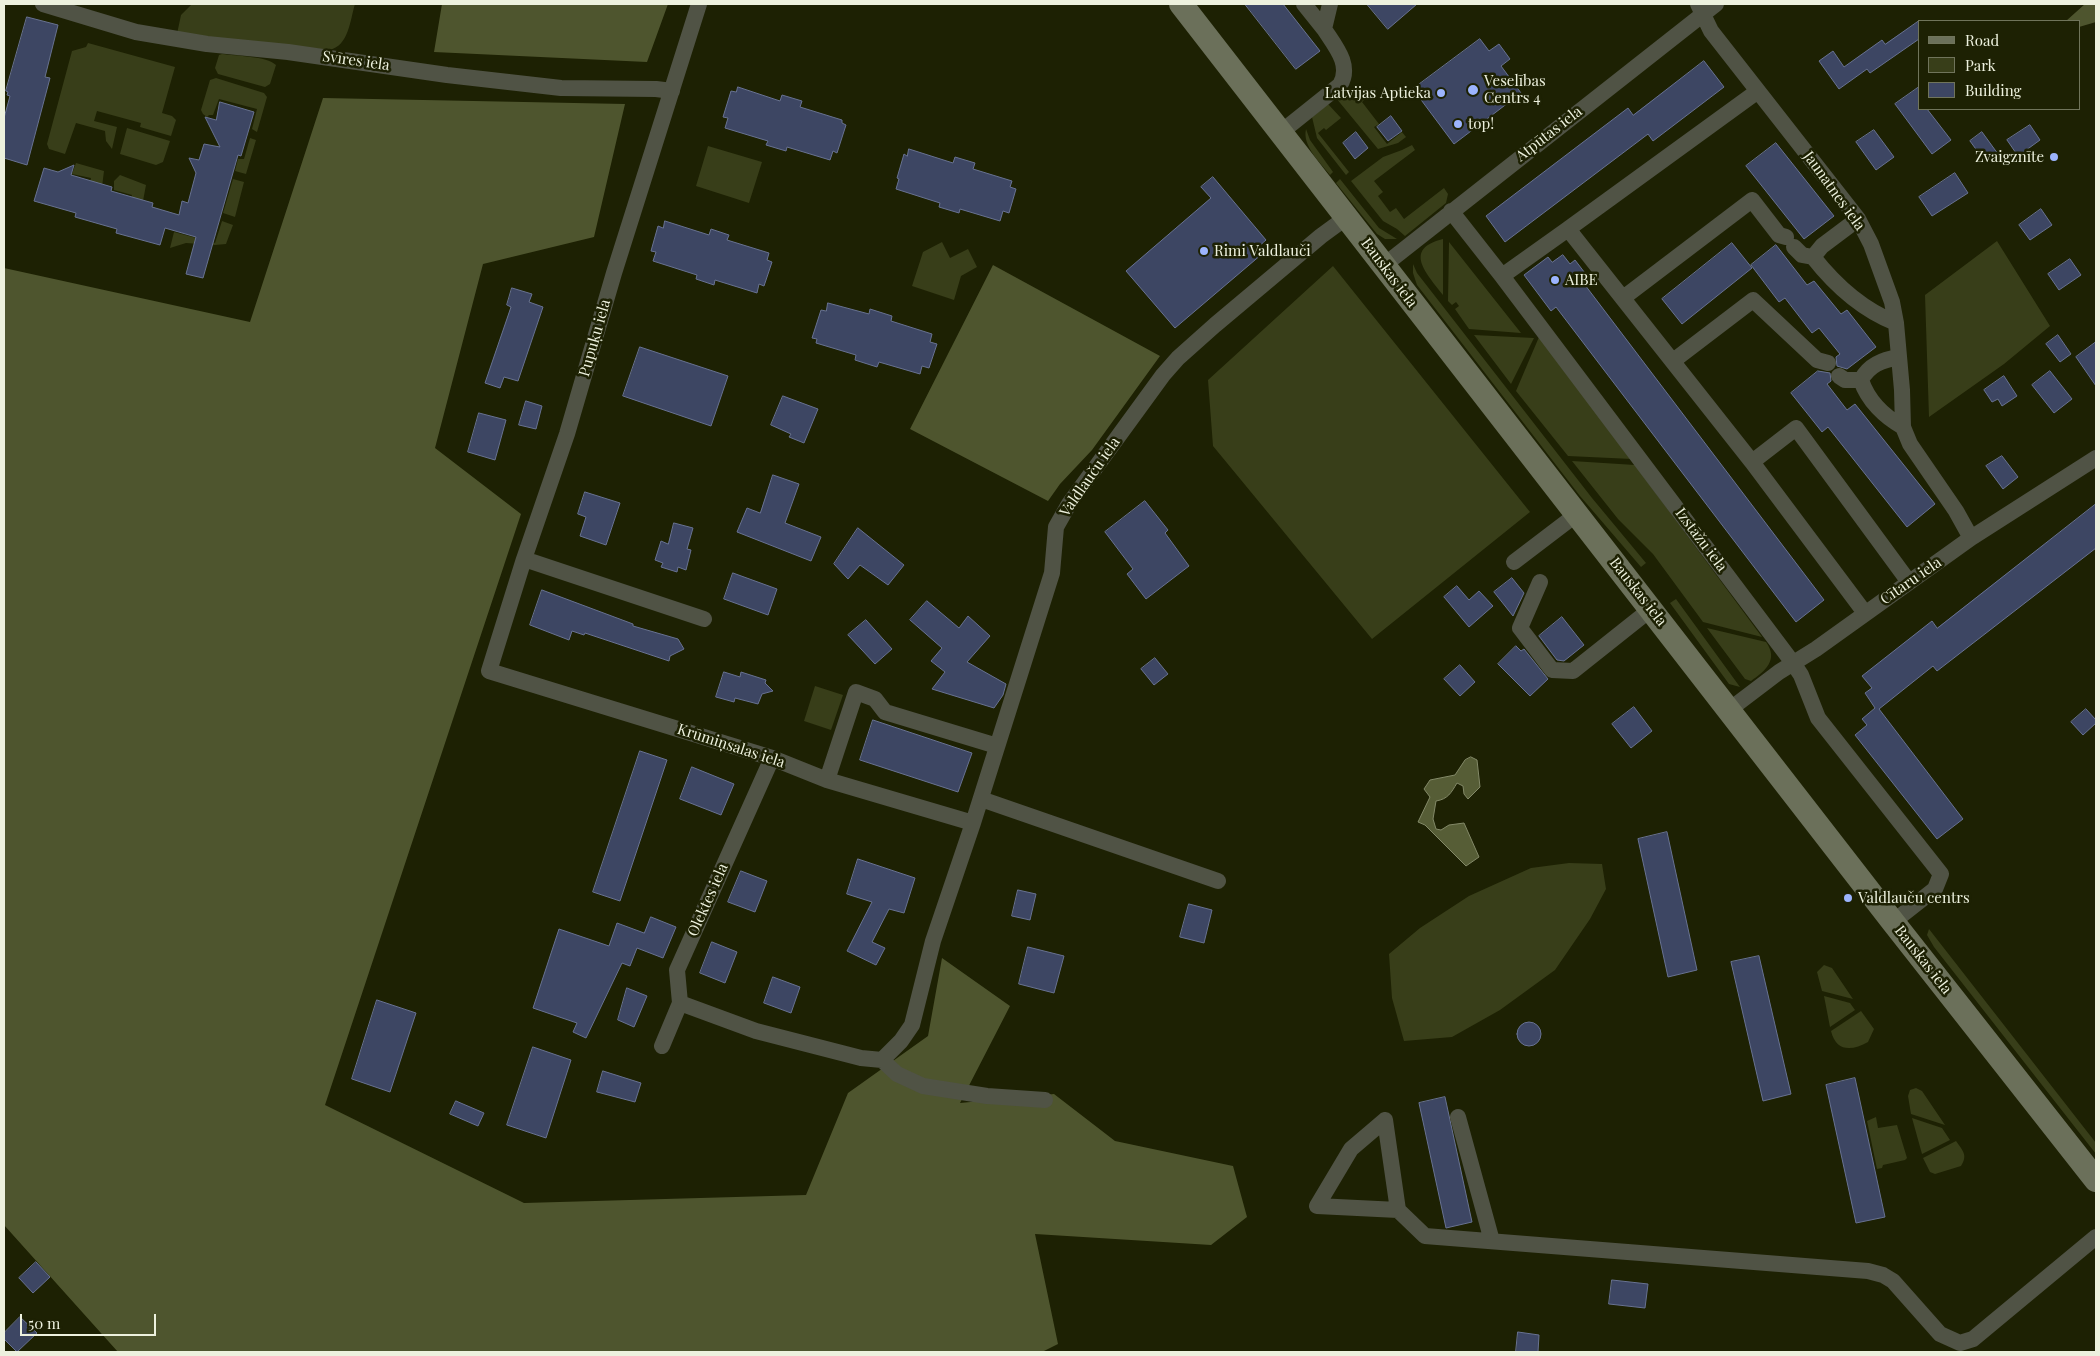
<!DOCTYPE html>
<meta charset="utf-8">
<style>
body{margin:0}
#map{position:relative;width:2100px;height:1356px;overflow:hidden;background:#1d2103;font-family:"Playfair Display",serif}
canvas{display:block}
.frame{position:absolute;inset:0;border:5px solid #edf1de;pointer-events:none}
.legend{position:absolute;left:1918px;top:20px;width:162px;height:90px;box-sizing:border-box;background:#1d2103;border:1px solid #70745b;margin:0;padding:6px 9px;list-style:none;font-size:15px;color:#edf1de}
.legend li{display:flex;align-items:center;gap:10px;height:25px}
.legend b{width:25px;border:1px solid #70745b}
.scale{position:absolute;left:20px;top:1314px;width:136px;height:22px;box-sizing:border-box;border:2px solid #edf1de;border-top:0;padding-left:6px;font-size:15px;line-height:18px;white-space:nowrap;color:#edf1de;-webkit-text-stroke:4px #1d2103;paint-order:stroke}
</style>
<div id="map">
<canvas width="2100" height="1356"></canvas>
<div class="frame"></div>
<ul class="legend">
<li><b style="height:6px;background:#6b705a"></b>Road</li>
<li><b style="height:14px;background:#383e19"></b>Park</li>
<li><b style="height:14px;background:#3d4663"></b>Building</li>
</ul>
<div class="scale">50 m</div>
</div>
<script>
const context = document.querySelector('canvas').getContext('2d');
context.lineJoin = 'round';
function paint(path, color) { context.fillStyle = color; context.fill(path, 'evenodd'); }
function trace(path, color, width, dash) { context.strokeStyle = color; context.lineWidth = width; context.lineCap = dash ? 'butt' : 'round'; context.setLineDash(dash || []); context.stroke(path); }
function write(font, color, halo, rows, align = 'center') {
  context.font = font + ' "Playfair Display",serif'; context.lineWidth = 5; context.setLineDash([]); context.textBaseline = 'middle'; context.strokeStyle = halo; context.fillStyle = color; for (const [text, x, y, turn = 0] of rows) {
    context.save(); context.translate(x, y); context.rotate((+turn || 0) * Math.PI / 180); context.textAlign = isNaN(turn) ? turn : align; if (halo) context.strokeText(text, 0, 0); context.fillText(text, 0, 0); context.restore();
  }
}
paint(new Path2D(`
 M192,4H355C350,20 349,46 329,50L177,34L181,15Z
 M88,43L175,67L162,113L172,116L176,120L171,136L140,127L141,123L97,111L94,121L117,127L112,149L106,141L105,131L76,123L65,154L49,149L47,144L72,51L86,47Z
 M222,54C235,56 267,56 276,65L270,84L265,87L218,74L215,68L219,55Z
 M216,78L264,93L267,97L257,132L252,129L257,109L219,99L213,115H209L207,117L203,114L201,110L210,80Z
 M1348,90L1374,92L1362,102L1379,124L1374,127L1387,144L1402,132L1406,137L1398,143L1378,149L1336,98Z
 M1328,104L1341,118L1326,130L1324,128L1318,133L1349,172L1346,175L1317,138L1312,117Z
 M127,128L170,141L163,162L156,165L120,154Z
 M1306,129L1310,140L1333,172L1330,175C1320,162 1302,146 1306,129Z
 M250,138L256,140L246,174L235,171L238,159H244Z
 M1412,145L1415,150L1374,181L1383,192L1378,196L1390,212L1396,208L1404,219L1444,188L1448,194L1446,203L1405,236L1397,229L1383,221L1351,181L1383,157L1402,150Z
 M708,146L762,162L749,203L696,186Z
 M76,163L104,171L102,187L90,183L91,178L72,174Z
 M120,175L146,185L143,201L131,199L132,195L114,190V181Z
 M233,179L244,182L235,217L223,213Z
 M1340,179L1379,228L1397,239H1385L1377,234L1336,183Z
 M222,221L233,225L226,244L215,245L186,243L170,248L174,232L215,243Z
 M1443,239V295C1427,274 1402,249 1443,239Z
 M1997,241L2050,326L2004,364L1929,417L1925,295Z
 M942,242L950,258L968,249L977,267L961,276L954,300L912,286L923,252Z
 M1449,242L1521,333L1469,329L1455,309L1459,306L1456,302L1452,305L1448,301Z
 M1413,264L1417,273L1592,498L1646,563L1641,567L1580,496L1417,285L1413,273Z
 M1333,266L1530,512L1372,639L1213,446L1208,380Z
 M1474,335L1534,338L1511,384Z
 M1539,337L1632,459L1568,456L1516,391Z
 M1572,461L1635,465L1762,637L1703,622L1653,554L1618,519Z
 M1676,599L1740,687L1729,684L1670,603Z
 M1707,628L1766,642C1779,660 1765,671 1751,681L1745,679Z
 M815,686L843,695L831,730L804,721Z
 M1569,863L1602,864L1606,889L1590,919L1555,970L1500,1010L1452,1037L1404,1041L1392,998L1389,954L1420,928L1469,896L1531,868Z
 M1929,929L2096,1143V1154L1934,947L1927,935Z
 M1824,965L1832,968L1853,999L1822,991L1817,972Z
 M1824,996L1850,1003L1855,1010L1830,1027Z
 M1861,1011L1874,1029L1868,1042C1852,1051 1836,1052 1831,1031Z
 M1916,1088L1922,1091L1945,1125L1911,1114L1908,1096L1910,1090Z
 M1876,1117L1878,1128L1897,1125L1907,1158L1905,1160L1883,1165L1882,1168L1877,1169L1867,1121Z
 M1912,1118L1942,1128L1950,1140L1922,1154Z
 M1956,1141C1963,1151 1968,1155 1961,1166L1935,1174L1930,1172L1923,1158Z`), '#383e19');
paint(new Path2D(`
 M442,4H668L647,62L434,52Z
 M2085,4H2096V22L2079,27V21H2066Z
 M323,98L625,104L594,237L483,264L435,448L521,514L325,1105L524,1203L806,1195L848,1093L928,1036L942,958L1010,1006L960,1103L1054,1094L1115,1141L1233,1166L1247,1217L1211,1245L1035,1234L1058,1344L1042,1352H118L4,1225V268L250,322Z
 M993,265L1160,356L1092,450L1060,484L1048,501L910,429Z`), '#4e552e');
const water = new Path2D(`
 M1471,757L1477,760L1480,787L1468,799L1464,794L1463,786L1457,783C1451,793 1448,799 1436,801L1433,819L1436,829L1441,830L1449,825L1464,823L1479,857L1466,866L1425,825L1418,822L1430,797L1424,789L1430,780L1455,775L1465,760Z`);
paint(water, '#565d36');
trace(water, '#838968', 1);
const building = new Path2D(`
 M1245,4H1283L1320,51L1296,69Z
 M1367,4H1417L1388,29Z
 M27,17L58,25L45,77L50,78L27,165L4,158V118L10,96L7,95L8,92L6,91Z
 M1919,21V39L1870,73L1867,69L1839,89L1819,61L1833,51L1844,67L1882,40L1885,44Z
 M1480,39L1489,51L1499,44L1510,59L1501,66L1521,93L1454,144L1413,89Z
 M1704,61L1724,87L1653,141L1648,134L1505,242L1486,216L1628,108L1633,115Z
 M738,87L780,101L782,95L802,101L800,107L842,120V123L846,125L837,153L833,151L830,160L787,147L786,151L766,145L768,141L725,128L728,118L723,117L731,91L736,92Z
 M1919,87V109H1927L1951,140L1932,154L1895,104Z
 M220,102L254,112L241,156L238,155L203,278L186,274L196,237L165,228L160,245L116,233L117,229L75,217L76,213L34,201L44,168L58,172L74,165L71,175L112,187L111,191L153,203L152,207L179,215L182,201L188,203L196,173L189,158L199,160L204,144L220,147L205,117L216,120Z
 M1391,116L1402,131L1388,141L1377,127Z
 M2030,125L2040,140L2018,156L2007,140Z
 M1874,130L1894,157L1876,170L1856,142Z
 M1356,132L1368,148L1355,159L1343,143Z
 M1982,132L1998,154L1986,163L1970,141Z
 M1776,143L1834,216L1804,239L1746,166Z
 M909,149L953,163L955,157L975,163L973,169L1012,181L1010,187L1016,189L1009,213L1003,211L1000,221L960,209L959,213L939,207L940,203L896,189L899,179L897,178L904,154L907,156Z
 M1955,173L1968,193L1932,216L1919,197Z
 M1213,177L1266,240L1257,248L1262,254L1175,328L1126,271L1211,198L1201,187Z
 M2041,209L2052,225L2030,240L2019,225Z
 M665,221L709,235L711,229L729,235L727,240L769,253L767,260L772,262L764,286L759,284L757,293L715,280L714,285L696,279L697,275L653,261L656,252L651,251L658,226L663,228Z
 M1732,243L1752,268L1682,324L1662,299Z
 M1776,245L1807,285L1814,281L1841,314L1847,310L1876,347L1847,369L1837,366L1836,357L1840,354L1819,328L1812,333L1785,298L1779,302L1751,265Z
 M1563,255L1570,264L1575,260L1591,281L1585,285L1824,600L1796,622L1556,307L1551,311L1524,275L1548,257L1552,262Z
 M2070,259L2081,275L2059,290L2048,274Z
 M512,288L532,294L529,302L543,307L518,381L504,377L500,388L485,383L511,307L507,305Z
 M828,303L869,314L870,309L892,316L891,321L932,334L930,342L937,344L929,368L922,366L920,374L879,362L877,367L855,360L856,355L816,343L817,339L812,338L821,310L826,311Z
 M2058,335L2071,354L2060,362L2046,344Z
 M2096,342V386L2076,357Z
 M640,347L728,376L711,426L623,396Z
 M1818,371L1830,373L1831,381L1827,384L1847,410L1855,404L1935,504L1907,527L1828,427L1822,432L1791,393Z
 M2050,371L2072,399L2054,413L2032,385Z
 M2004,376L2017,396L2002,406L1998,399L1992,402L1984,390Z
 M783,396L818,409L804,443L789,437L791,434L771,425Z
 M526,401L542,406L536,429L519,425Z
 M479,413L506,420L495,460L468,452Z
 M2002,456L2018,477L2003,489L1986,466Z
 M773,475L799,484L785,523L821,537L811,561L737,532L747,508L760,513Z
 M585,492L620,503L606,545L580,536L586,517L578,514Z
 M1145,501L1168,530L1165,533L1189,566L1146,599L1127,574L1133,569L1105,532Z
 M2096,504V548L1937,671L1933,666L1879,709L1963,819L1937,839L1855,735L1867,725L1862,719L1875,708L1865,693L1872,688L1862,676L1932,621L1937,628Z
 M674,523L693,528L687,549L691,550L686,570L678,567L677,572L661,567L663,563L655,560L661,541L668,544Z
 M858,528L904,565L888,585L860,565L848,579L834,564Z
 M733,573L777,589L768,615L724,599Z
 M1512,578L1524,593L1513,616L1494,592Z
 M1457,586L1469,600L1479,591L1493,606L1469,627L1444,597Z
 M542,590L633,624V626L678,639L684,649L670,656L669,661L585,633L584,635L572,631L569,640L530,625Z
 M927,601L959,628L968,616L990,636L967,662L1006,684L1003,695L994,708L932,689L945,672L931,661L942,648L910,620Z
 M1562,617L1584,645L1564,661L1557,660L1539,636Z
 M866,620L892,649L875,664L848,635Z
 M1516,646L1521,651L1524,649L1548,679L1530,696L1498,664Z
 M1155,658L1168,674L1154,685L1141,669Z
 M1460,665L1475,682L1460,696L1444,679Z
 M724,672L740,677L741,672L766,680L765,683L773,691L762,694L758,704L735,698L734,702L716,697Z
 M1634,707L1652,731L1631,748L1612,724Z
 M2086,709L2096,720V723L2083,735L2071,722Z
 M873,720L972,753L958,792L860,760Z
 M640,751L667,760L620,901L593,892Z
 M692,767L734,784L721,815L680,799Z
 M1667,832L1697,970L1668,977L1638,839Z
 M858,859L915,878L904,913L889,909L872,942L885,948L876,965L847,951L872,902L847,894Z
 M741,871L767,881L755,912L728,902Z
 M1018,890L1036,894L1030,920L1012,916Z
 M1189,904L1212,910L1204,943L1180,937Z
 M651,917L676,927L663,958L637,948L630,966L622,963L586,1038L573,1032L577,1023L533,1008L559,929L609,946L617,923L644,933Z
 M712,942L737,952L725,983L700,973Z
 M1028,947L1064,956L1054,993L1019,984Z
 M1759,956L1791,1094L1763,1101L1731,962Z
 M773,977L800,987L791,1013L764,1003Z
 M627,988L647,996L634,1027L618,1020Z
 M377,1000L416,1013L390,1092L352,1079Z
 M1517 1034a12 12 0 1 1 24 0a12 12 0 1 1-24 0Z
 M533,1047L571,1060L546,1138L507,1125Z
 M603,1071L641,1083L635,1102L597,1092Z
 M1855,1078L1885,1217L1856,1223L1826,1085Z
 M1445,1097L1472,1222L1446,1228L1419,1103Z
 M456,1101L484,1113L478,1126L450,1114Z
 M36,1262L50,1277L33,1293L19,1278Z
 M1612,1280L1648,1284L1645,1308L1609,1304Z
 M20,1317L37,1333L17,1352L4,1339V1333Z
 M1518,1332L1539,1335L1538,1352H1516Z`);
paint(building, '#3d4663');
trace(building, '#687291', 1);
trace(new Path2D(`
 M43,4L136,32L207,44L288,52L447,75L561,88L656,89L672,91
 M699,4L614,273L567,434L524,559L489,671L772,758L827,780L973,823
 M1304,4L1324,29
 M1698,4L1711,31L1858,219L1871,244L1892,302L1896,323L1902,390L1903,427L1910,444L1956,511L1971,538
 M1280,133L1340,85C1352,65 1335,46 1324,29L1330,4
 M1451,211L1502,276L1793,663L1801,675L1818,718L1941,874L1935,889L1893,922
 M1858,219L1822,246L1813,257C1835,285 1863,310 1896,323
 M1568,229L1758,91
 M1794,247L1802,255L1813,257
 M1383,266L1716,4
 M1502,276L1568,229L1752,462L1865,613
 M1623,298L1752,200L1779,235L1786,237
 M1899,357C1882,360 1869,365 1861,380C1868,401 1885,417 1903,427
 M1673,361L1753,300L1817,360L1828,363
 M1839,376L1845,380H1861
 M1752,462L1796,428L1909,582
 M524,559L704,619
 M1514,562L1577,514
 M1540,582L1520,628L1552,670L1573,671L1651,609
 M1729,710L1779,672L1816,649L1971,538L2096,458
 M827,780L856,692L875,699L885,712L997,746
 M981,799L1218,881
 M680,1003L756,1031L861,1058L882,1060L897,1074L923,1086L987,1096L1045,1100
 M662,1046L680,1003L677,970L772,758
 M882,1060L901,1041L912,1025L933,941L973,823L1052,573L1056,527L1069,504L1163,375L1178,358L1215,325L1321,236L1347,217
 M1458,1117L1492,1241
 M1385,1120L1351,1149L1317,1206L1398,1210L1425,1236L1868,1271L1883,1275L1893,1281L1940,1334L1960,1343L1973,1339L2096,1237
 M1385,1120L1398,1210`), '#505345', 16);
trace(new Path2D(`
 M1181,4L1893,922L2096,1180`), '#6b705a', 24);
for (const [x, y, r, color] of [
 [1473,90,6,"#9cb4fd"],
 [1441,93,5,"#9cb4fd"],
 [1458,124,5,"#9cb4fd"],
 [2054,157,5,"#9cb4fd"],
 [1204,251,5,"#9cb4fd"],
 [1555,280,5,"#9cb4fd"],
 [1848,898,5,"#9cb4fd"]
]) { const dot = new Path2D(); dot.arc(x, y, r, 0, 2 * Math.PI); context.fillStyle = color; context.fill(dot); trace(dot, '#1d2103', 2); }
write('15px', '#edf1de', '#1d2103', [
 ["Svīres iela",356,61,8],
 ["Atpūtas iela",1549,134,-38],
 ["Jaunatnes iela",1834,191,54],
 ["Bauskas iela",1389,273,53],
 ["Pupuķu iela",595,338,-74],
 ["Valdlauču iela",1090,477,-55],
 ["Izstāžu iela",1701,540,53],
 ["Cītaru iela",1911,581,-35],
 ["Bauskas iela",1638,592,52],
 ["Krūmiņsalas iela",731,746,18],
 ["Olektes iela",708,900,-66],
 ["Bauskas iela",1923,960,52]
]);
write('15px', '#edf1de', '#1d2103', [
 ["Veselības",1484,81],
 ["Centrs 4",1484,98],
 ["Latvijas Aptieka",1431,93,"right"],
 ["top!",1468,124],
 ["Zvaigznīte",2044,157,"right"],
 ["Rimi Valdlauči",1214,251],
 ["AIBE",1565,280],
 ["Valdlauču centrs",1858,898]
], 'left');
</script>
